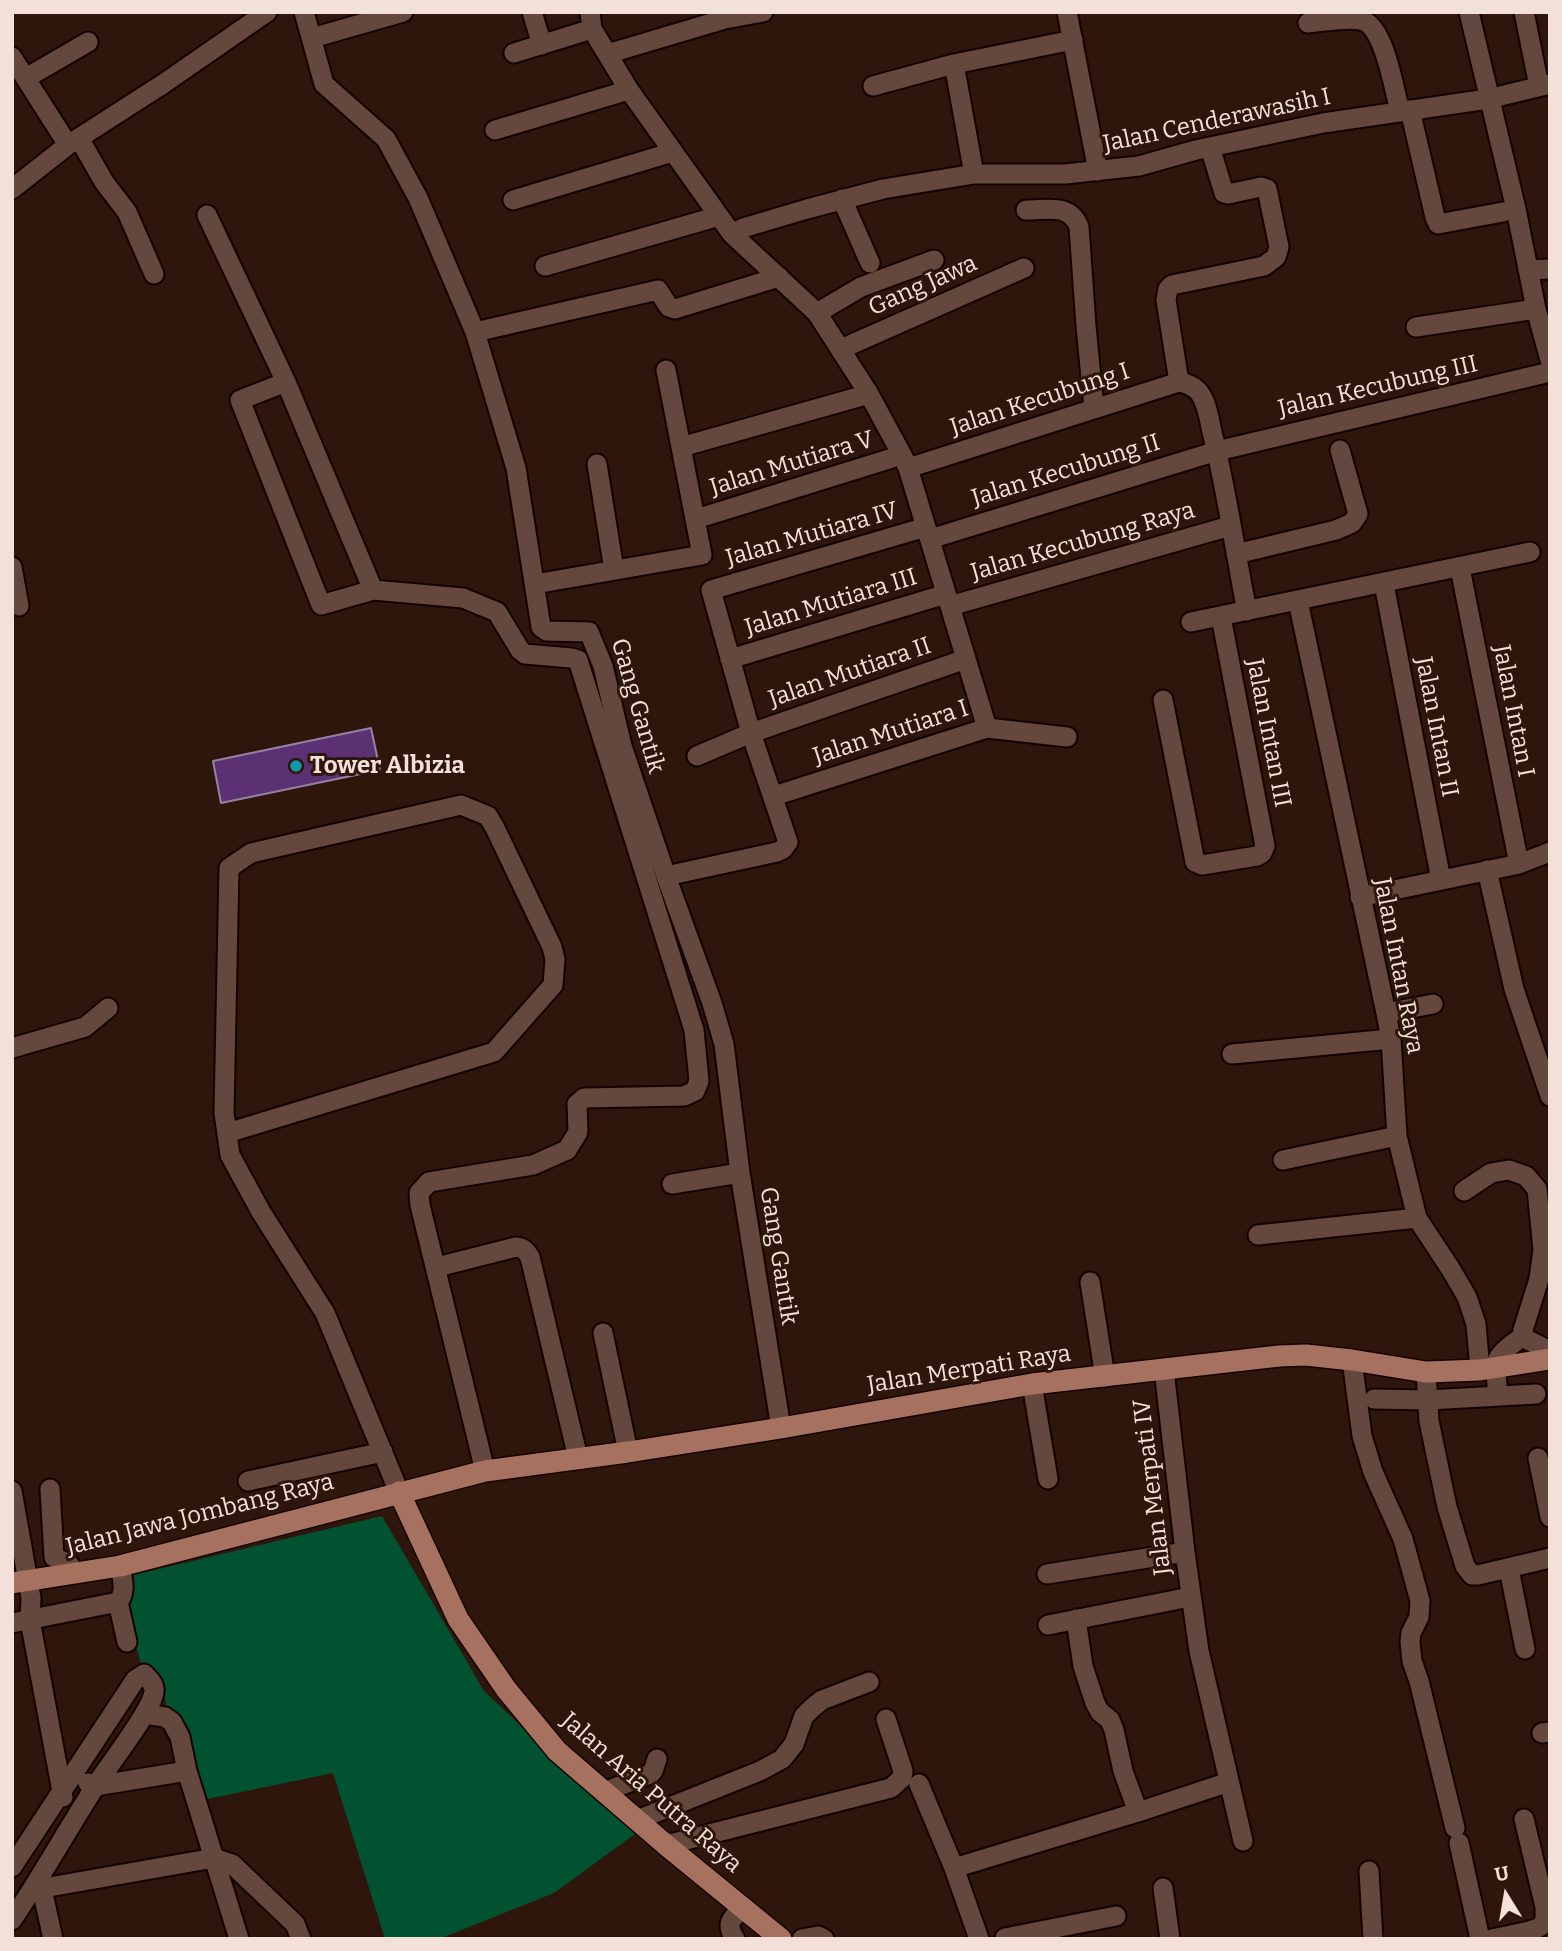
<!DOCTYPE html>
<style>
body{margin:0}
#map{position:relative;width:1562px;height:1951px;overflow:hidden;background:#2f160c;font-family:Bitter,serif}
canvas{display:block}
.frame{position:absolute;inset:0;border:14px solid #f2e0d9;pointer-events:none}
.north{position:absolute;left:1471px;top:1860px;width:70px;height:70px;-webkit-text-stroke:5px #2f160c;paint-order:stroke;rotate:349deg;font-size:19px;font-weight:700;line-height:28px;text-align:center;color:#f2e0d9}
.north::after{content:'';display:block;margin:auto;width:24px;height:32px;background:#f2e0d9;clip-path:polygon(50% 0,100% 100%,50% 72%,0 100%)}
</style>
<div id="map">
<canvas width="1562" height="1951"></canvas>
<div class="frame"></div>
<div class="north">U</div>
</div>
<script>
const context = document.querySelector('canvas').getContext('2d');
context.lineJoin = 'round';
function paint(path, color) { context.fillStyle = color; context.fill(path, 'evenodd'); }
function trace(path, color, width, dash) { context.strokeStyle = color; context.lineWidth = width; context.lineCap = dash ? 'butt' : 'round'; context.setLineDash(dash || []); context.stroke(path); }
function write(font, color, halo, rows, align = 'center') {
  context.font = font + ' Bitter,serif'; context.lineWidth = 6; context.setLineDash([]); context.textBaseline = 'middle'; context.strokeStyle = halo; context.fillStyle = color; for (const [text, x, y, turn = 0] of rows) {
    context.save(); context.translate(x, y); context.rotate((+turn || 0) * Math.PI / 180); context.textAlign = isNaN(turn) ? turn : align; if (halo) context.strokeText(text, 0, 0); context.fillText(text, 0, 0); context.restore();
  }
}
paint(new Path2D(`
 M382,1516L484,1691L635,1834L554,1893L439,1939H385L333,1773L188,1803L164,1695L151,1699L117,1579Z`), '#005231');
const building = new Path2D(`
 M371,728L380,770L221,803L213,761Z`);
paint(building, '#5b3174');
trace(building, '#93839e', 2);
const minor = new Path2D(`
 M304,12L324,84L386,139L418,198L475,332L516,468L541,627L547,631L589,632L603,666L622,746L666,876L712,1003L724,1044L740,1173L781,1428
 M532,12L542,45
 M590,12L592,29L629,90L719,216L732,234L817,313L869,394L902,455L908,468L987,728
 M1067,12L1098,171
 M1469,12L1516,209L1536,309L1550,360
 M1524,12L1539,86
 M1308,23C1323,22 1350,16 1364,21C1385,30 1394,90 1400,111
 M312,38L403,12
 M514,53L592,29
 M607,54L725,19L763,12
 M12,57L68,145
 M954,64L974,174
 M26,78L88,42
 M873,86L954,64L1073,40
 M1410,110L1435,217L1438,224L1503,212
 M495,130L629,90
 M79,138L104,182L127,212L154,274
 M12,189L68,145L163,84L267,12
 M842,199L870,263
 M513,200L673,152
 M1026,210C1048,210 1070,203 1079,227L1086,326L1094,409
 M207,215L286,382L373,590L463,598L497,612L520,650L525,654L571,658L578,660L694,1030L699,1081L695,1091L684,1096L584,1098L577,1104L578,1132L567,1150L533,1165L429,1182L419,1193L420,1205L485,1471
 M732,234L743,228L807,209L883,189L974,174H1065L1139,166L1196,150L1323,123L1488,99L1550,84
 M545,266L719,216
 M1528,270L1550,269
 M817,313L861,287L934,260
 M1416,327L1536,309
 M475,332L658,290L669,307L675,309L779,277
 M841,349L1024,268
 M286,382L240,400L321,605L373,590
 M1179,382L1166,300L1168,289L1172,285L1264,266L1276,257L1279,247L1267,189L1261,187L1228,194L1224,193L1210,147
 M681,447L869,394
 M597,464L614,570
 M908,468L1179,382C1186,383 1193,386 1198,391C1207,401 1209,419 1212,432C1227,491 1235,552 1247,611
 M696,519L902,455
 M930,539L1217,451L1550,372
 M1236,554L1336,530L1352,523L1358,514L1340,450
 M12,567L19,606
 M1460,568L1519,864
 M535,584L702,555L666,370
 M1384,584L1441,880
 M1298,601L1386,1013L1391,1039L1397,1136L1417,1218L1450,1268L1467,1297L1476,1324L1480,1370
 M950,606L1230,526
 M1191,622L1530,552
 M730,659L946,594
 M1163,700L1195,862L1202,865L1257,856L1262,853L1265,846L1221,617
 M697,756L751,733L966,659
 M774,796L987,728L1067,737
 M1487,870L1514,989L1550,1096
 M666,876L777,852L783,849L788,842L751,733L711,590L926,527
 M1360,897L1519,864L1550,852
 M1386,1013L1433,1004
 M12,1048L85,1027L108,1008
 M1232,1054L1391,1039
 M227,1133L494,1052L553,985L555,959L552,947L495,828L488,816L461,805L251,853L229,868L224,1113L230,1155L261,1212L325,1313L399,1492
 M1283,1160L1397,1136
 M672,1184L740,1173
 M1464,1191L1491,1173L1509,1170L1526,1176L1537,1189L1543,1250L1539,1279L1523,1330L1522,1337L1550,1351
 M1258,1235L1417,1218
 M441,1266L516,1247C524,1248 526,1251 530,1257L578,1458
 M1090,1282L1105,1377
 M603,1333L628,1452
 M1352,1360L1362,1436L1373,1472L1403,1539L1420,1601L1419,1617L1411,1633L1410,1642L1412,1661L1419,1681L1455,1828
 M1164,1370L1185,1552L1199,1651L1243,1841
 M1426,1372L1429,1421L1447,1507L1465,1566L1472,1575H1478L1550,1558
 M1032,1384L1048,1479
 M1498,1396C1495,1359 1491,1359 1522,1337
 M1374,1399L1428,1400L1536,1394
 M1538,1458L1550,1517
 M248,1481L383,1452
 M50,1489L54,1557L69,1564L72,1573
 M12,1491L31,1598L30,1620L63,1797
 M1509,1569L1525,1649
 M1047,1574L1185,1552
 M118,1602L127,1642
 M1076,1619L1083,1666L1095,1703L1100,1712L1110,1720L1114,1730L1123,1771L1138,1812
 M12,1623L118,1602C127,1592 122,1578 120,1566
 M1048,1625L1190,1597
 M144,1714L165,1717L172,1722L180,1737L187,1771L239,1939
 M1542,1733L1550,1732
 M88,1783L95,1786L187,1771
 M919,1784L954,1868L979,1939
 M604,1792L650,1774L653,1771L657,1759
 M637,1820L760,1771L782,1759L794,1744L804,1716L812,1708L822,1700L869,1682
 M1459,1843L1480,1939
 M666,1845L891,1788L902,1778L903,1771L886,1719
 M12,1867L135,1680L144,1674C149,1679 155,1684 154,1692C152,1710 112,1761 100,1779C70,1825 43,1874 12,1920
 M954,1868L1138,1812L1229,1782
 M1369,1871L1373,1939
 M1163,1888L1170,1939
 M42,1889L53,1939
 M32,1890L214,1858L232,1864L295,1924L301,1939
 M1005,1938L1116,1916
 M735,1939C725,1923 731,1919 743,1908
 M802,1939L818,1936L824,1939
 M1492,1939C1503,1936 1537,1932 1543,1924C1546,1920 1545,1912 1545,1907L1524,1819`);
const major = new Path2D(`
 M399,1492L458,1619L506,1689L557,1751L666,1845L781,1939
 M12,1583L120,1566L485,1471L628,1452L781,1428L1032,1384L1279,1356L1306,1355L1352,1360L1426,1372L1480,1370L1550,1359`);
trace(minor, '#150200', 23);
trace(major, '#150200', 24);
trace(minor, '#65483d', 19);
trace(major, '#a77160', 21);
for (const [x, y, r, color] of [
 [296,766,7,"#0f9aa8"]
]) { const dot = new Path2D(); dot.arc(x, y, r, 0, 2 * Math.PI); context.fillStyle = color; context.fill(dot); trace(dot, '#2f160c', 2.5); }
write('24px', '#f2e0d9', '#2f160c', [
 ["Jalan Cenderawasih I",1217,121,-12],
 ["Gang Jawa",923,286,-24],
 ["Jalan Kecubung III",1378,387,-13],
 ["Jalan Kecubung I",1040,400,-18],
 ["Jalan Mutiara V",792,464,-17],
 ["Jalan Kecubung II",1066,471,-17],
 ["Jalan Mutiara IV",812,535,-16],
 ["Jalan Kecubung Raya",1083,542,-16],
 ["Jalan Mutiara III",831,603,-17],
 ["Jalan Mutiara II",850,673,-19],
 ["Gang Gantik",637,706,74],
 ["Jalan Intan I",1513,711,79],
 ["Jalan Intan II",1436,727,79],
 ["Jalan Mutiara I",891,733,-18],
 ["Jalan Intan III",1268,733,79],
 ["Jalan Intan Raya",1398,966,79],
 ["Gang Gantik",778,1256,81],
 ["Jalan Merpati Raya",969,1370,-9],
 ["Jalan Merpati IV",1153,1487,-97],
 ["Jalan Jawa Jombang Raya",200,1515,-14],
 ["Jalan Aria Putra Raya",651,1793,41]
]);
write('bold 24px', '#f2e0d9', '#2f160c', [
 ["Tower Albizia",310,766]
], 'left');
</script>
